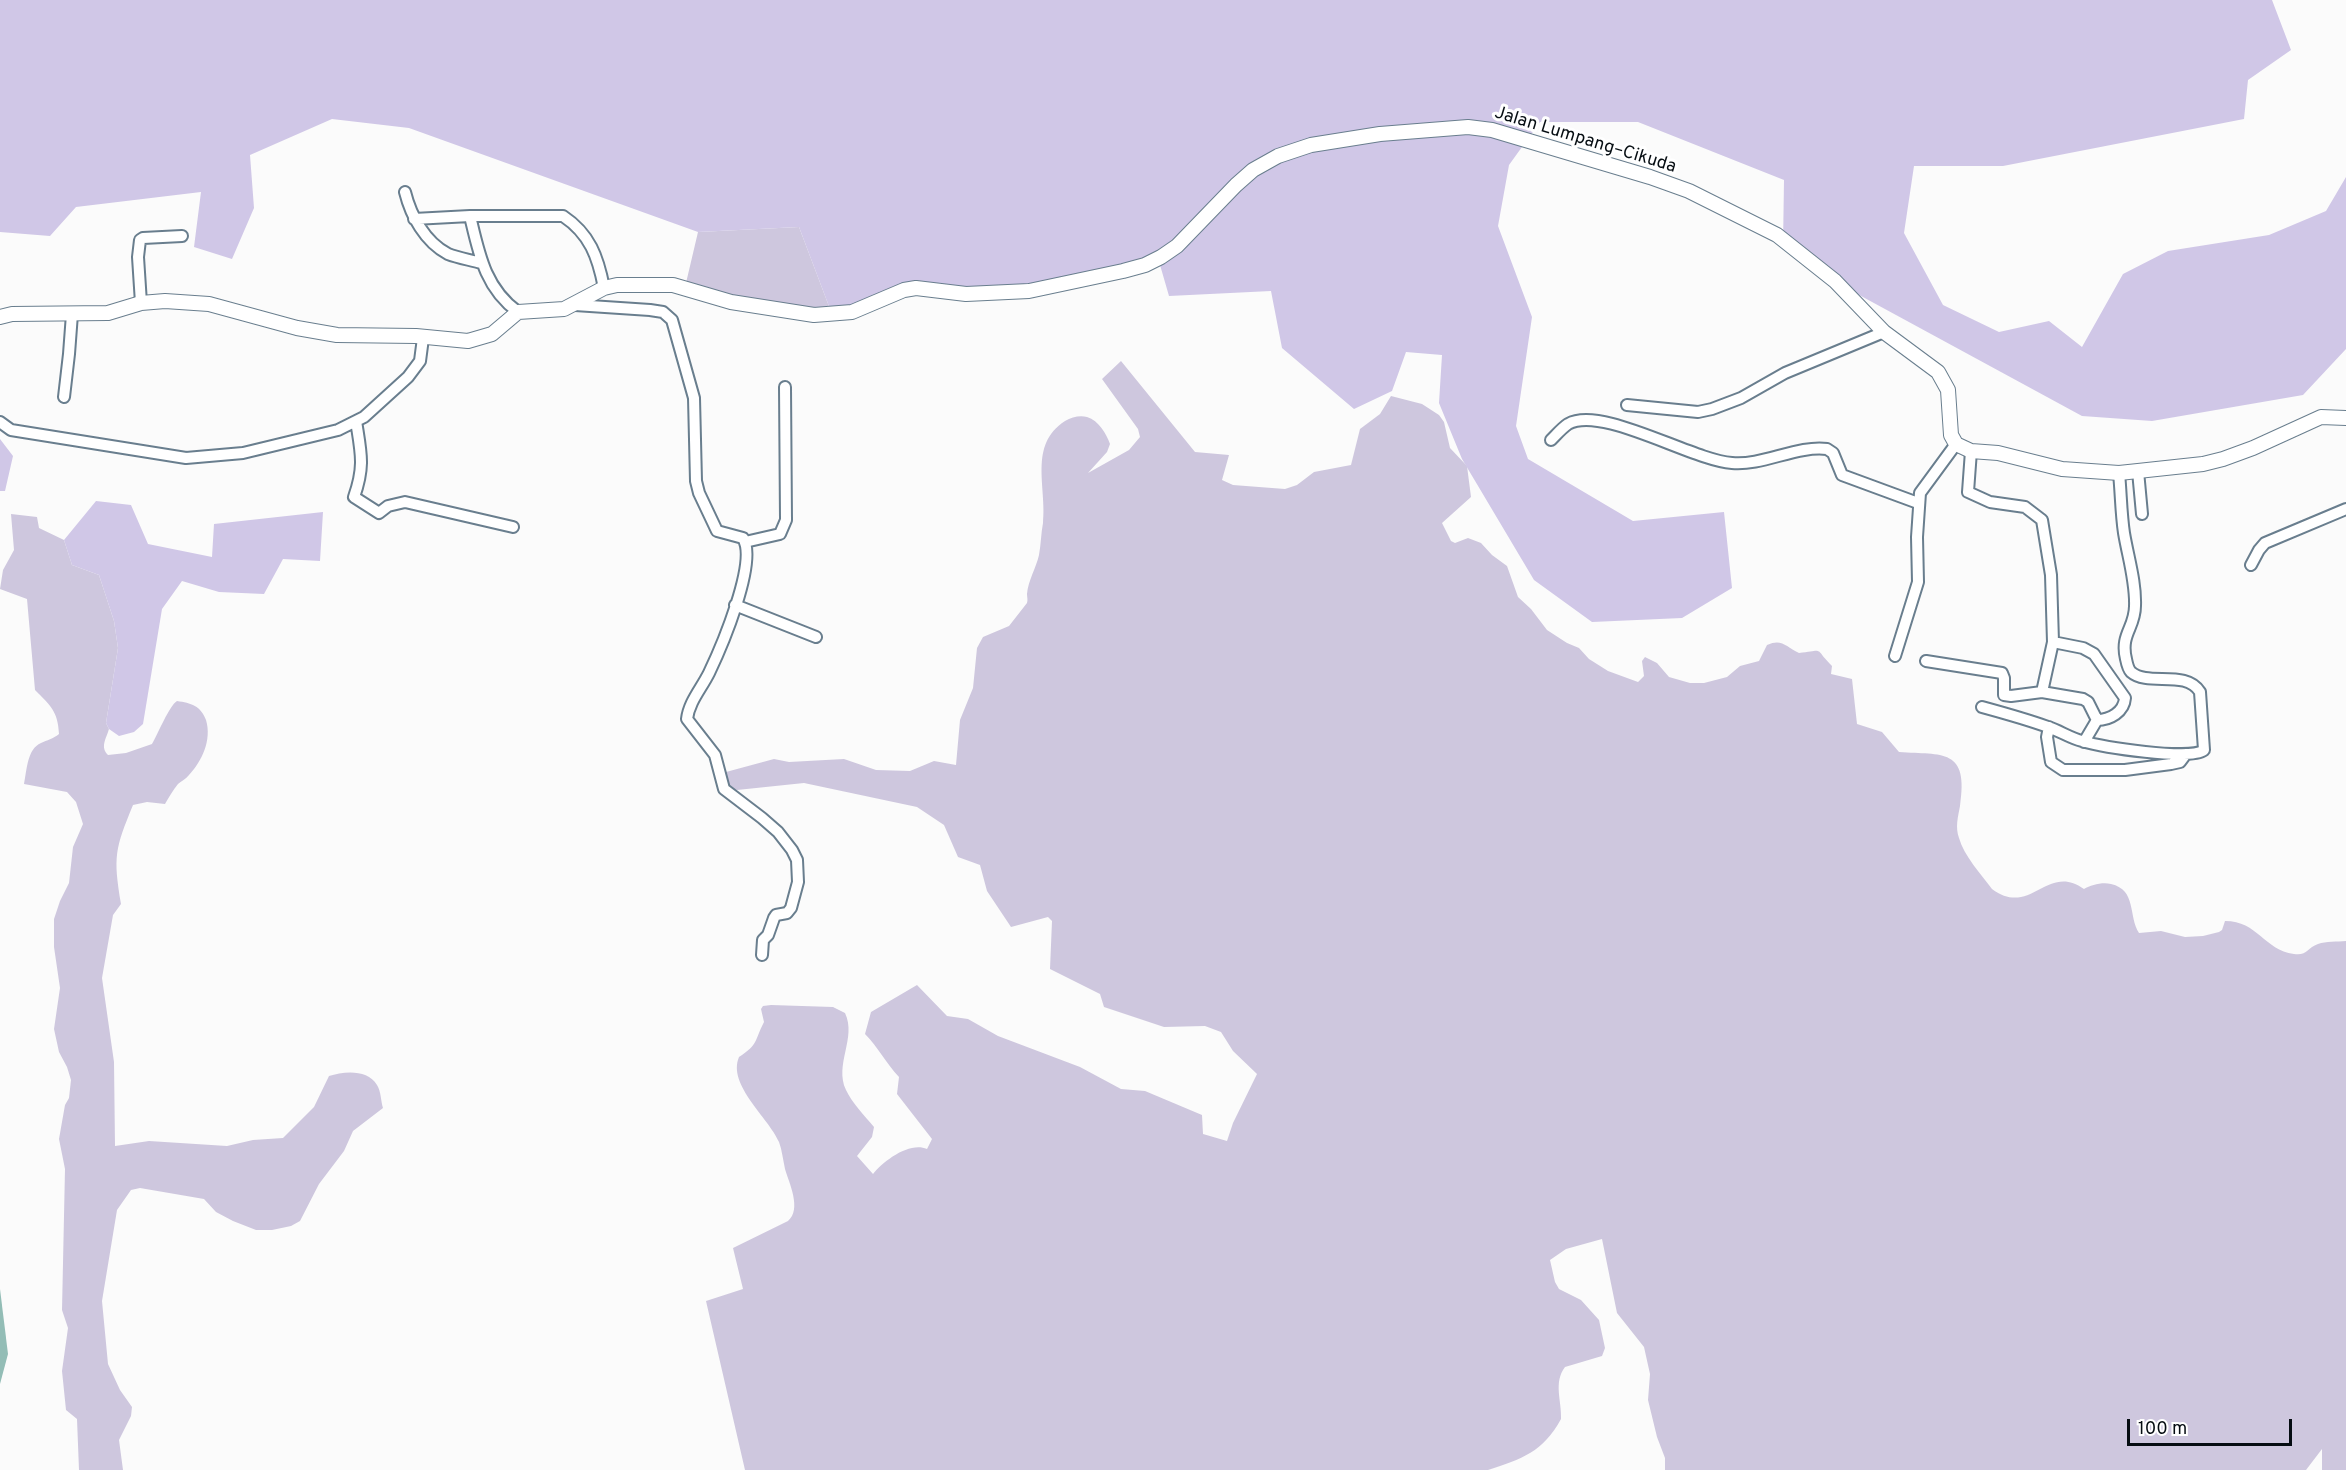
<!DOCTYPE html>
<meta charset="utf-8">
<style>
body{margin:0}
#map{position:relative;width:2346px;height:1470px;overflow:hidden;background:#fbfbfb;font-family:Overpass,sans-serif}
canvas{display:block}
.scale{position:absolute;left:2127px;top:1419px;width:165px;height:27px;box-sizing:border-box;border:3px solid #060d12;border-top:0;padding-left:8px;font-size:18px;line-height:21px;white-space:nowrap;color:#060d12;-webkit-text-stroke:4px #fff;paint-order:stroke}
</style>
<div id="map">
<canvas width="2346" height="1470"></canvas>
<div class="scale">100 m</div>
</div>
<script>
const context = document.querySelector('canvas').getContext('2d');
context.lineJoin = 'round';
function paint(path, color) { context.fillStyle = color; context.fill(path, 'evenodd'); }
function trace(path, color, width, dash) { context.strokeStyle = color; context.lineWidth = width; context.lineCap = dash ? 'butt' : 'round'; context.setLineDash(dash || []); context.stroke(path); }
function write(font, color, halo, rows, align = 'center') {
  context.font = font + ' Overpass,sans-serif'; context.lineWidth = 6; context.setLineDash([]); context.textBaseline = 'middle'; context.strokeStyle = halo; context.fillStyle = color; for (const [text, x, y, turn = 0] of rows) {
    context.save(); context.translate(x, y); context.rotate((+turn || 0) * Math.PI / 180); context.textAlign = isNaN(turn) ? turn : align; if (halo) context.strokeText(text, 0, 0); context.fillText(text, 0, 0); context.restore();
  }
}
paint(new Path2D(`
 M799,227L830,309L736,299L686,283L698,232Z
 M1121,361L1195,452L1229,455L1222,480L1233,485L1285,489L1297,485L1314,472L1351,465L1360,429L1380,414L1391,396L1422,404L1439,415L1444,422L1450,448L1467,466L1471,497L1442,523L1451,541L1455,543L1468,538L1481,543L1492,555L1507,566L1518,597L1531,609L1547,630L1567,643L1579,648L1589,659L1608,671L1638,682L1644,676L1642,661L1645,657L1657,663L1669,677L1690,683H1704L1727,677L1740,666L1759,661L1767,645C1782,638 1786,647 1799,653C1826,650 1813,647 1832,666L1831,674L1852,679L1857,724L1882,732L1899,752C1943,755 1969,748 1960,806C1958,817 1955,827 1959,838C1964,856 1981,874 1992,889C2031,918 2047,862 2084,889C2091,885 2102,882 2111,884C2137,890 2128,916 2139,933L2161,931L2185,937L2203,936L2219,932L2222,930L2225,921C2258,921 2264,950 2294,954C2307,956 2307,948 2318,944C2326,941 2337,942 2346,941V1470H2322V1449L2306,1470H1665V1458L1657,1437L1648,1400L1650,1374L1644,1347L1617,1313L1602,1239L1566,1249L1550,1260L1555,1282L1559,1289L1581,1300L1599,1320L1605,1348L1602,1356L1565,1367C1553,1383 1562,1401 1561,1419C1543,1452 1522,1459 1488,1470H745L706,1301L743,1289L733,1248L788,1221C802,1209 789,1183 785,1169C783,1160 782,1150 779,1142C769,1118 727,1085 739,1057C759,1044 754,1041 764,1022L761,1009L763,1006L771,1005L833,1007L845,1013C857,1038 834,1064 846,1090C852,1103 865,1116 874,1127L872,1137L857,1156L873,1174C883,1161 910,1141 927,1149L932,1139L897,1094L899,1077C886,1063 878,1047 865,1034L871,1012L917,985L947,1016L968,1019L998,1036L1080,1067L1121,1089L1145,1091L1202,1115L1203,1134L1227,1141L1233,1123L1257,1074L1233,1051L1221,1032L1205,1026L1164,1027L1104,1007L1100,994L1050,969L1052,921L1048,917L1011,927L987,891L980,865L958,857L944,825L917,807L804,783L737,790L728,787L726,772L774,759L789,762L844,759L876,770L910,771L934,761L956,765L960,720L973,688L977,648L983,637L1009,626L1027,603C1028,600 1027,597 1027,594C1028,581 1036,568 1039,555C1041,544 1041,533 1043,523C1047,487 1028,445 1065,421C1072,417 1080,415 1087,417C1099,421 1106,433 1110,444L1107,452L1088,473L1129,450L1140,437L1138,429L1102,379Z
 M11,514L37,517L39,528L64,540L72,565L99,575L114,621L118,648L106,723L109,729C106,739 100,747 108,755L126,753L152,744C158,734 169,706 177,701C191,703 201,706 206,720C212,740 202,761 189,775C186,779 181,781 178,784C173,790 169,797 165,804L147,802L133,805C115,849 113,856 121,904L113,915L102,978L114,1062L115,1146L149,1141L227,1146L253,1140L283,1138L314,1107L329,1076C344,1071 368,1069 377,1085C381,1091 381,1102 383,1108L353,1131L344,1151L319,1184L300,1221L291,1226L272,1230H256L233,1221L216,1212L204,1199L140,1188L131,1190L117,1210L102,1301L108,1364L120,1390L132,1407L131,1416L119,1440L123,1470H79L77,1419L66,1410L62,1371L68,1328L62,1310L65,1169L59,1139L65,1105L69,1098L71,1080L67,1067L59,1052L54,1029L60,988L54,947V919L60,901L69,883L73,847L83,824L76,802L67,792L24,784C27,770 27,749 41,743C47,740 53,739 59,734C58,711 50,705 35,690L27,599L0,589L3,570L14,550Z`), '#cec7de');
paint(new Path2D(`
 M0,0H2272L2291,50L2248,80L2244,119L2003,166H1914L1904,233L1943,305L1999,332L2049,321L2082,347L2123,274L2168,251L2269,235L2326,211L2346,177V349L2303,395L2152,421L2082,416L1861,296L1783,246L1784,180L1638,122H1540L1509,165L1498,226L1532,317L1516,426L1528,459L1633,521L1724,512L1732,588L1682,618L1592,622L1534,580L1462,459L1439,403L1442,355L1406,352L1392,391L1354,409L1282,348L1271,291L1169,296L1158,258L1092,277L958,291L915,286L852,307L830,309L799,227L698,232L409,128L332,119L250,155L254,208L232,259L194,247L201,192L76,207L50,236L0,232Z
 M0,439L13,456L5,491H0Z
 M96,501L131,505L148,544L212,557L214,524L323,512L320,561L283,559L264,594L219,592L182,581L162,609L143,724L134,732L119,736L109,729L106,723L118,648L114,621L99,575L72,565L64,540Z`), '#d0c7e7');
paint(new Path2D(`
 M0,1289L8,1354L0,1384Z`), '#93bdb6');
const minor = new Path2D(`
 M405,192C411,216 425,242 448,254C458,258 471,260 481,263
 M414,219L470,216
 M141,303L138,257L140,240L143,238L182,236
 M575,305L650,310L663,312L672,320L694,398L696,481L699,493L717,531L743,538C758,562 721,648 709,673C701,689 689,702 687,719L715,755L724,789L762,818L778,832L792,850L797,860L798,882L791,908L787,913L776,915L774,918L768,935L763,940L762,955
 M518,312C485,288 479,254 470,216H563C590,234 598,257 604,288
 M64,397L69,354L72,314
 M1627,405L1698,412L1712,409L1741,398L1785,373L1884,332
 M356,421C361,453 365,466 354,497L379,513L388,506L405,502L513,527
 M0,422L11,430L186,458L243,453L338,430L364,417L408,377L420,361L423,338
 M1551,440C1556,435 1562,428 1568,424C1602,405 1691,460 1732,463C1762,466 1798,445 1827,449L1833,453L1842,475L1918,503
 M1971,451L1968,492L1990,502L2025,507L2042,520L2051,575L2053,642L2083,648L2094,654L2125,698C2124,712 2110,720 2097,720L2084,742
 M2138,471L2142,514
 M745,542L780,534L786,520L785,387
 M2251,565L2259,550L2265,543L2346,509
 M735,605L816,637
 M1895,656L1918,582L1917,537L1920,493L1956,444
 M1926,661L2002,673L2004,678V695L2011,696L2042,692L2083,699L2088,702L2097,720
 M2042,692L2053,642
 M1982,707C2004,713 2026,719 2048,727C2060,731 2070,738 2082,741C2102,747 2190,761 2204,750L2200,692C2186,669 2148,687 2131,672C2128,669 2127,664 2126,659C2120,634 2135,628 2135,606C2136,582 2128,557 2124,533C2121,513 2121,493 2119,473
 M2049,727L2047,737L2051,762L2063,770H2125L2171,764L2180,762L2186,754`);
const tertiary = new Path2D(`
 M0,317L12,314L108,313L141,303L165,301L209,304L297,328L337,335L416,336L468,341L492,334L518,312L564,309L604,288L617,285H673L731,302L814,315L852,312L904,290L916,288L966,294L1029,291L1123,271L1145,265L1161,257L1177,246L1236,185L1253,170L1278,156L1311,145L1380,134L1468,127L1492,130L1650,177L1689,191L1777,235L1835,281L1884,332L1938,372L1948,390L1951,435L1956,444L1971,451L1998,453L2062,469L2119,473L2138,471L2203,464L2223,459L2253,448L2321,417L2346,418`);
trace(minor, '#697e8e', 14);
trace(tertiary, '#697e8e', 16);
trace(minor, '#fff', 10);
trace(tertiary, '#fff', 14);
write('18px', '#060d12', '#fff', [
 ["Jalan Lumpang–Cikuda",1585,141,17]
]);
</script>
